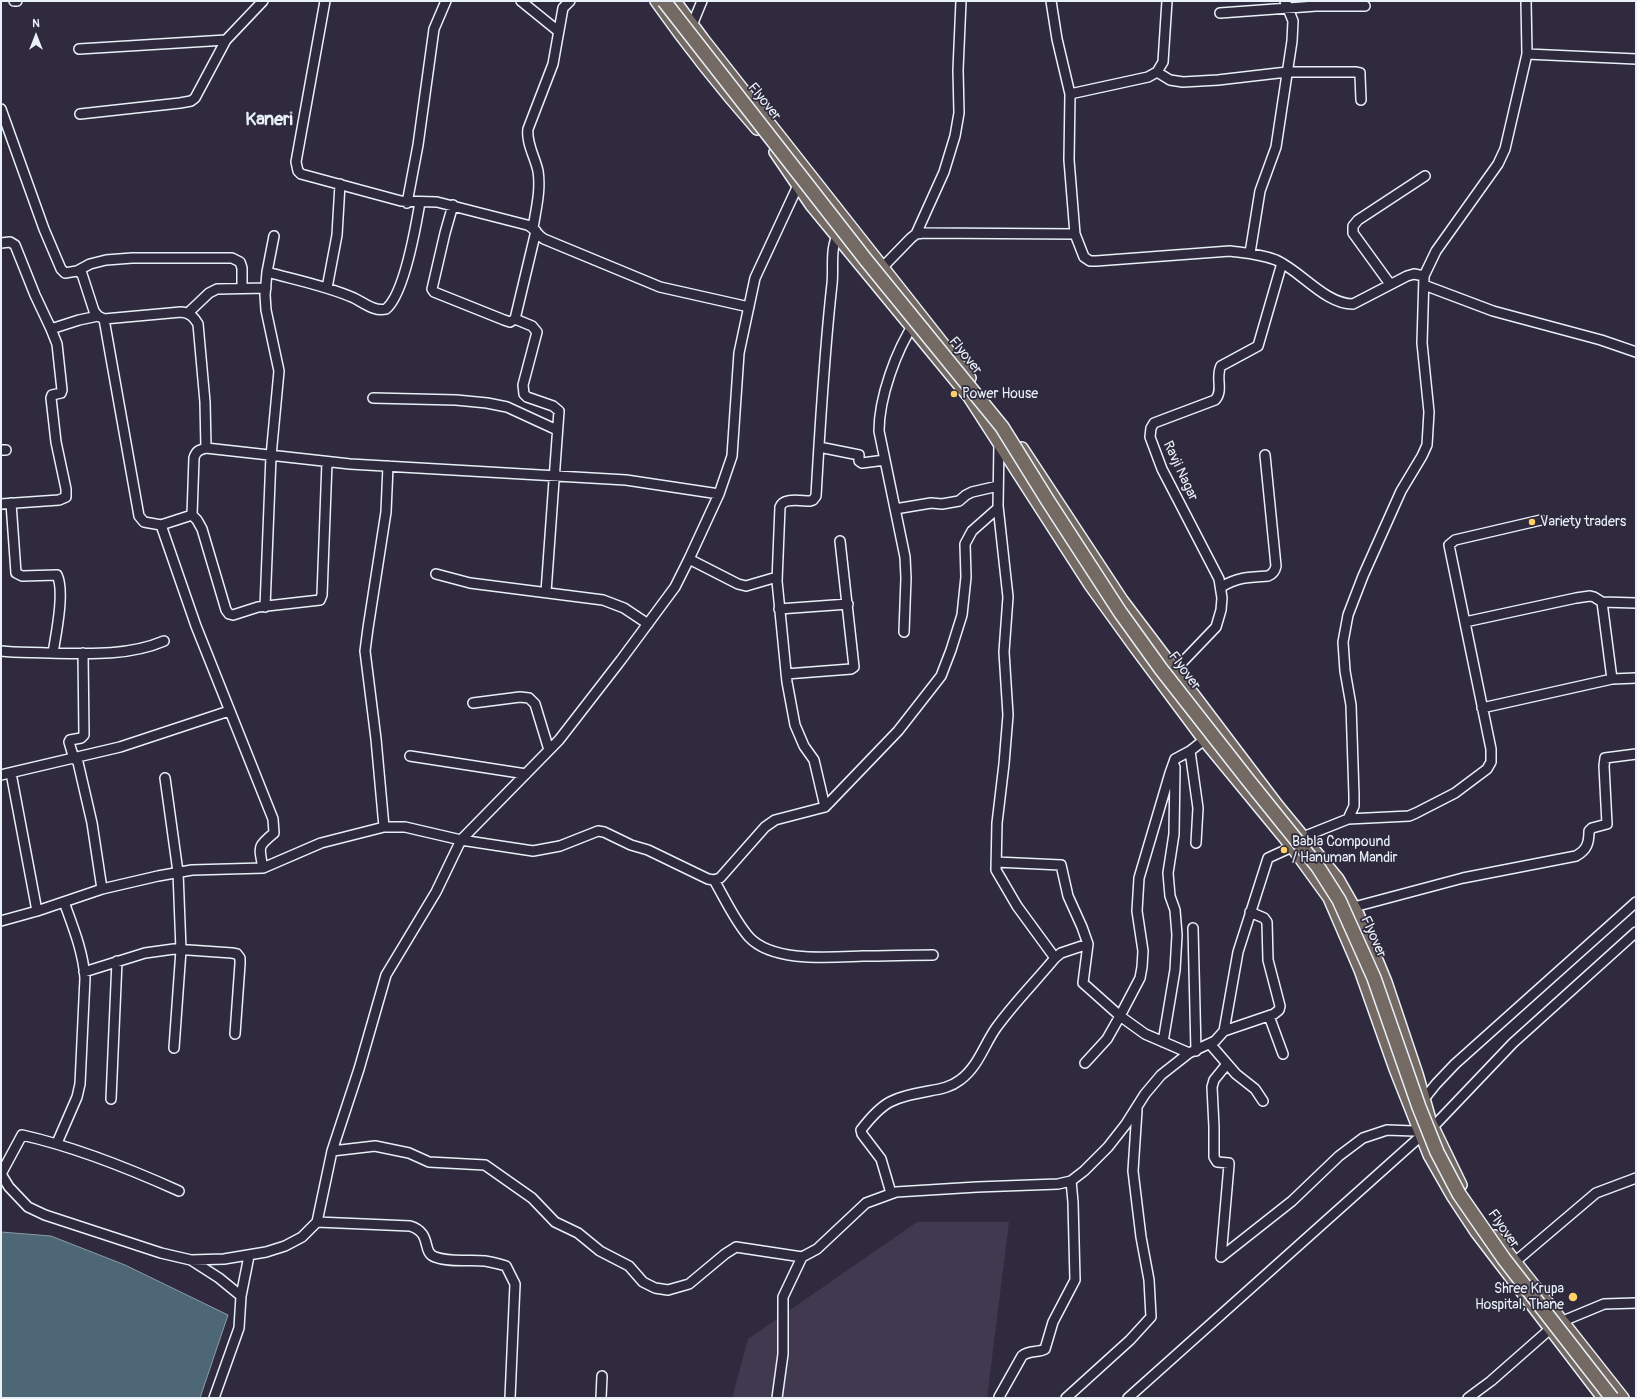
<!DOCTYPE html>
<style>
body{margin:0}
#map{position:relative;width:1637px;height:1399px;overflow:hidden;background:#2f2a3d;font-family:Pangolin,sans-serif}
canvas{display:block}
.frame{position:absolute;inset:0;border:2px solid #e8f1f8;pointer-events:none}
.north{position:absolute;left:16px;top:16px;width:40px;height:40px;-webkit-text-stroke:3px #2f2a3d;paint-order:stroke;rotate:0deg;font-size:11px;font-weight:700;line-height:16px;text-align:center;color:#e8f1f8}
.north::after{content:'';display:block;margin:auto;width:14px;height:18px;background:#e8f1f8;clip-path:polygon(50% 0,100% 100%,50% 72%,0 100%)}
</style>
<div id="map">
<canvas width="1637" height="1399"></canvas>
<div class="frame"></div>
<div class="north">N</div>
</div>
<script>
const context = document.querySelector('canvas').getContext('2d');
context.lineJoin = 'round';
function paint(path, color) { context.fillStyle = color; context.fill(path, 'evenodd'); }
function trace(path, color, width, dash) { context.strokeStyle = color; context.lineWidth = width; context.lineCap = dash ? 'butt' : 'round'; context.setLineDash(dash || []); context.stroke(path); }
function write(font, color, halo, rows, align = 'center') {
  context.font = font + ' Pangolin,sans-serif'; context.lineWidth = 3.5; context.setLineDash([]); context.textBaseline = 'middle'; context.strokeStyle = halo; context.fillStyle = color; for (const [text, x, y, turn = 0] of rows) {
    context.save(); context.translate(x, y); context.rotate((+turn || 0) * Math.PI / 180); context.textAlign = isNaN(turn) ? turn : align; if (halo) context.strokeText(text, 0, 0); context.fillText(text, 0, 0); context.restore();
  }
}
paint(new Path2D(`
 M917,1222H1009L987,1398H732L748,1339Z`), '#40394f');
const water = new Path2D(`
 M1,1232L51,1236L125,1265L228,1315L200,1398H1Z`);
paint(water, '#4d6776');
trace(water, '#8b9eaa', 1);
const minor = new Path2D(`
 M14,1H17
 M325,1L296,162L298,171L301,174L401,201L437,202L527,225C535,228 537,235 544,239L660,287L749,307
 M521,1L558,31
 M1051,1L1057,39L1070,94
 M1167,1L1163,62L1157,72L1148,77L1070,94L1069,160L1075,234L1084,257L1090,261H1096L1230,251C1245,253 1261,254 1276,260C1301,271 1325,304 1353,304L1407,276L1414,274L1424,276
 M1220,13L1316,6H1365
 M690,30L702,1
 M79,49L226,40
 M1527,54L1636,59
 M1157,72L1170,80L1183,82L1218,80L1287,72H1355L1360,73V76L1361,100
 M1,109L44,229L61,269L65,273L77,271L82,274L94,311L98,316L104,319L139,516L144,522L161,525L196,626L273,819L274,833C257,847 259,846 263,868
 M80,114L180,103L191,101L195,98L226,40L263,1
 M407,203L418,145L434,29L446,1
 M453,205L445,233L432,289L434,292L504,320L510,322L515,319L536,231
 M533,228C536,209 541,190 538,171C535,157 526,143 528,129L553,64L563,8L570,1
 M916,234L944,172L955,136L959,113L958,70L961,1
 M1,243L10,242L15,245L35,295L51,329L79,320L98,316
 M1250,253L1260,191L1276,147L1292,41L1293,21L1285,1
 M77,271L90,264L106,260L132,258H232L240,262L242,268V288
 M267,272C296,280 327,286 354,298C364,303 375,312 386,309C404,294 416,226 420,202
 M878,272L911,238L916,234L924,233L1075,234
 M1390,284L1353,233V226L1358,220L1425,176
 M1424,285L1493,311L1601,340L1636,352
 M327,288L337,235L340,184
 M188,313L209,293L217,289L266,288
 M104,319L181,312C190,313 193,316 198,324L205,402L206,448C199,450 196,451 194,458L192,515L161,525
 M515,319L532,326L537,332L523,385L524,394L527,397L553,406L559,411L546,592
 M373,398L456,400L487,403L507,407L557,430
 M999,443L998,506L1008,597L1004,652L1008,715L1004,764L997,823L996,870L1017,906L1055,958L1061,953L1088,944L1083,983L1120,1016L1140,978L1142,967L1143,951L1137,911L1139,878L1170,773L1175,759L1190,751L1208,737
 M819,447L859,455V461L862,463L885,460
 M206,448L350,464L626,480L719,494
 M1,450H6
 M11,503L16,573L22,576L57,575C65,591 56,634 53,653
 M1,504L59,500L66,497V489L56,442L51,398L52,395L61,393L62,390L57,344L51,329
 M895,509L931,503L942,504L959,501L966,495L972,492L998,486
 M192,515L197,520L202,529L226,610L229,614L233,615L258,607L320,600L322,595L327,462
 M689,559L738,584L746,586L777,577
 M436,574L470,583L603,600L624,608L648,624
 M1221,587C1238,577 1249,577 1268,576C1273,574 1275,571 1276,566L1265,455
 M1602,602L1612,679
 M265,607L271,456L279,371L266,310L265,295L267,272L274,236
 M779,609L848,604
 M1465,622L1576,598L1590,596L1594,597L1602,602L1636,603
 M904,632L906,578L905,557L879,431C879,398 896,350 915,322
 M1,651C17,653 34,652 50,653C88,654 129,656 164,641
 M786,674L851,669L854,667L840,541
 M1171,674L1216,627L1221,610L1222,598L1219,579L1162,469L1150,437L1151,428L1154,423L1215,400C1224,391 1215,377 1221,366L1258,346L1282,263
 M473,703L520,697L529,698L535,704L549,750
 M1482,708L1612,679L1636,678
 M1190,751L1198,808L1196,843
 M410,756L526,774
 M77,758L92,823L102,889
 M74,759L69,742L70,740L81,738L84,735L83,653
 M11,773L37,911
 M1,775L120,747L229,711
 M165,778L178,872L181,950L174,1048
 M825,807L814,760L804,746L795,725L787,682L777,581L780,507C783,497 801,501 810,501L813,500L816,496C820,426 824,355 832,284C834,266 829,247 840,231
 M1348,819L1354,806V795L1351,705L1345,671L1343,642L1348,615L1363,576L1401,491L1422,456L1427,445L1429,412L1422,343L1424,276L1436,251L1498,164L1505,149L1527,54L1526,1
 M384,827L376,739L365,651L368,628L386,512L388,466
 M996,862L1061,865L1068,896L1082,927L1088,944
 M714,880C725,899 735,921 749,937C773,963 831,957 863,956C886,956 910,955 933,955
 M1354,907L1463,878L1576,856C1587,850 1589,843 1589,831L1592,828L1607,824L1604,766L1605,758L1636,754
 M1,921L37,911L102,889L158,876L192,870L263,868L321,843L384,827H405L461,840L533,851L560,846L598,831L604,832L631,845L648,850L708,879L714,880L720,878L765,827L775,820L825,807L898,731L941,676L951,650L962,615L966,577L965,544L972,531L998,508
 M1193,928L1196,1051
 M84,972L145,953L174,949L232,953L237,954L240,958V964L235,1034
 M1269,1016L1283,1054
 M1224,1031L1274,1014L1279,1010L1280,1006L1268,960L1267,922L1264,918L1250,912
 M1163,1042L1175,970L1177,935L1175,910L1170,896L1168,873L1174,834L1175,767
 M1210,1044L1236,1074L1255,1089L1263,1101
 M1189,1053L1215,1041L1224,1031L1238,952L1268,858L1292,847L1303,837L1348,819L1409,816L1416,813L1455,793L1487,769L1491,762V749L1449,545L1455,540L1541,520
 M111,1099L117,961
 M1424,1099L1436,1084L1455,1064L1636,902
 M57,1143L77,1097L80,1084L85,978C83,951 73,927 64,902
 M332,1151L375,1146L409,1153L429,1162L485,1165L532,1198L555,1222L578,1233L600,1251L629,1266L643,1282L655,1288L668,1290L689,1284L725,1254L736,1247L802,1257
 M1,1174L9,1187L28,1207L45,1215L161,1253L191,1260L224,1259L266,1252L285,1246L302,1237L317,1222L332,1151L359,1069L386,975L436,892L461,840L559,740L621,660L675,587L689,559L719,494L732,456L739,353L755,278L800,181
 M1,1174L22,1135C76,1147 128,1168 179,1191
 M891,1193L881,1159L862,1134L861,1130C884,1100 893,1098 929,1091C941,1089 951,1087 960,1080C978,1067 984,1045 996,1028C1013,1004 1036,981 1055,958
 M317,1222L410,1226C433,1233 421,1252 435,1257C451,1263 469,1259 485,1261C492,1262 499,1264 506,1266L515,1284L510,1398
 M1221,1257L1292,1201L1339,1156L1363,1138L1387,1130L1414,1131L1424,1127
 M1221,1257L1229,1165V1163L1217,1162L1214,1157V1127L1212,1087L1214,1080L1227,1064
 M191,1260L219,1278L241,1296L239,1328L214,1398
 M1510,1266L1596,1193L1636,1178
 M241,1296L249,1256
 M999,1397L1022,1356C1029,1350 1038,1353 1045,1349L1053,1322L1075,1280L1073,1202L1071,1181
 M601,1398L602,1376
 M777,1398L783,1354V1297L802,1257L817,1249L866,1203L896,1192L977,1187L1058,1184L1071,1181L1084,1171L1108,1147L1126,1124L1145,1094L1161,1075L1189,1053L1145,1034L1120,1016L1107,1039L1085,1063
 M1066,1398L1130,1340L1151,1317L1149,1280L1141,1237L1133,1171L1137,1110
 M1128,1398L1422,1135L1433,1127L1513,1043L1636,932
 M1468,1398L1491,1381L1549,1330L1563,1321L1604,1304L1636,1303`);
const major = new Path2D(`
 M656,1C687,45 721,88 757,129
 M675,1L703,39L970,378
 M775,152L811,205L969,397L1090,585L1134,646L1204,740L1292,847L1329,898L1360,970L1395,1069L1429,1155L1453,1197L1476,1232L1603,1398
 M1022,448L1122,600L1278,806L1338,879L1358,914L1386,982L1417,1074L1431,1123L1461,1185
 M1495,1236L1623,1398`);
trace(minor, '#e8f1f8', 12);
trace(major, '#e8f1f8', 14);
trace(minor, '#2f2a3d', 9);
trace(major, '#756964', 11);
const highwayBridge = new Path2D(`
 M664,1L866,260L1002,427L1048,501L1120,612L1161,669L1248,780L1318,867L1339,900L1374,978L1419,1107L1437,1152L1459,1194L1504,1259L1612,1398`);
trace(highwayBridge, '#e8f1f8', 16, []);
trace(highwayBridge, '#756964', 13);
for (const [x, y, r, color] of [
 [954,394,4,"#ffd166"],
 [1532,522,4,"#ffd166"],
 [1284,850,4,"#ffd166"],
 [1573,1297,5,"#ffd166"]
]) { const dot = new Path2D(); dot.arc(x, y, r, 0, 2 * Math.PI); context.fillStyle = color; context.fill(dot); trace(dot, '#2f2a3d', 1.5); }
write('14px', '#e8f1f8', '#2f2a3d', [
 ["Flyover",764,102,51],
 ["Flyover",965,356,51],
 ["Ravji Nagar",1180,471,65],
 ["Flyover",1184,671,53],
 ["Flyover",1373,937,66],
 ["Flyover",1503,1229,55]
]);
write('14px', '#e8f1f8', '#2f2a3d', [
 ["Power House",962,394],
 ["Variety traders",1540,522],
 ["Babla Compound",1292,842],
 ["/ Hanuman Mandir",1292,858],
 ["Shree Krupa",1564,1289,"right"],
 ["Hospital, Thane",1564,1305,"right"]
], 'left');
write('bold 18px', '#e8f1f8', '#2f2a3d', [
 ["Kaneri",269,120]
]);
</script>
